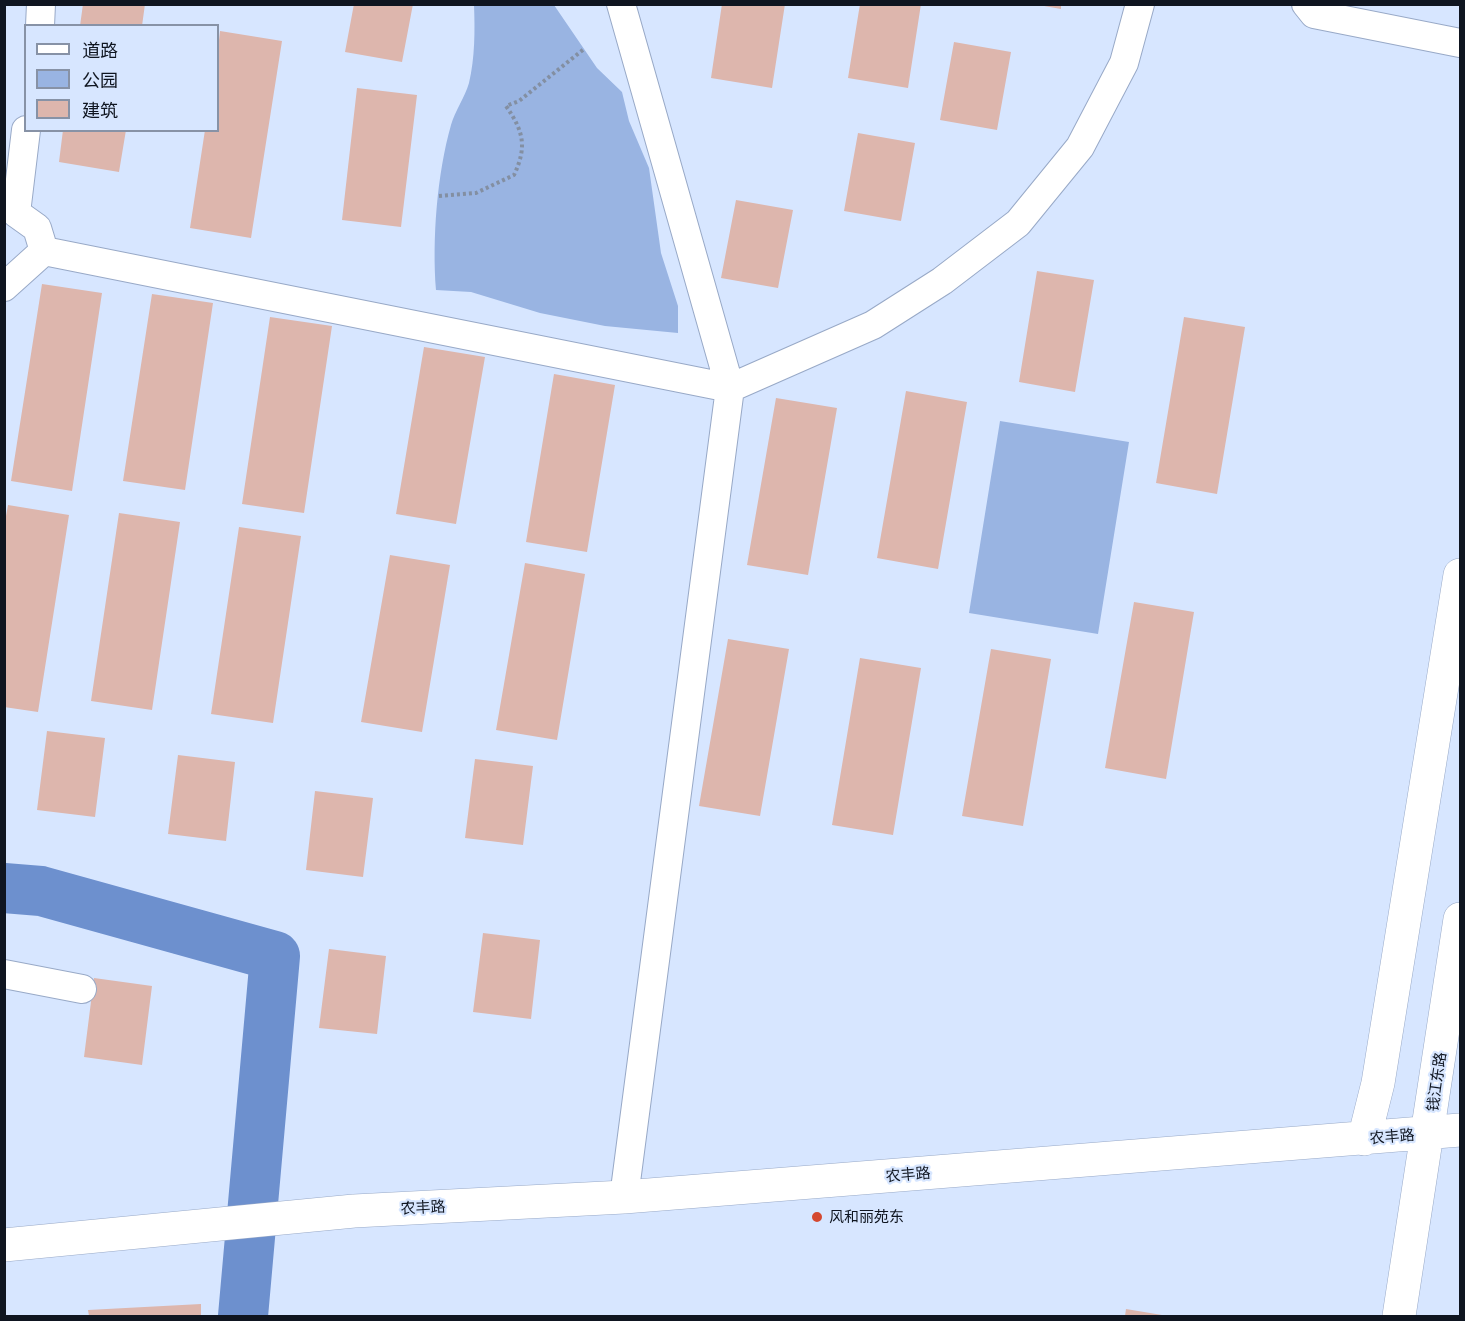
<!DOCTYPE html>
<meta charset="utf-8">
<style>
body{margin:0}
#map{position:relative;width:1465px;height:1321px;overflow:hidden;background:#d7e6ff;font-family:"Playfair Display","Noto Sans SC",serif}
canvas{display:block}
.frame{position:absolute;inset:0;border:6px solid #0f1520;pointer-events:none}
.legend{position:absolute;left:24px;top:24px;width:195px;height:108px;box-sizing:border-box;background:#d7e6ff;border:2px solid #8792a6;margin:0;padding:8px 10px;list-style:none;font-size:18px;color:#0f1520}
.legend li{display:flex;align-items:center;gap:12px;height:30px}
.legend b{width:30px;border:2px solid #8792a6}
</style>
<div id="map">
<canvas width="1465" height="1321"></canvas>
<div class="frame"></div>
<ul class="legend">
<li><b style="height:8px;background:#fff"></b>道路</li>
<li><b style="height:16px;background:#99b4e2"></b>公园</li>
<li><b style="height:16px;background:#ddb6ad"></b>建筑</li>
</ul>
</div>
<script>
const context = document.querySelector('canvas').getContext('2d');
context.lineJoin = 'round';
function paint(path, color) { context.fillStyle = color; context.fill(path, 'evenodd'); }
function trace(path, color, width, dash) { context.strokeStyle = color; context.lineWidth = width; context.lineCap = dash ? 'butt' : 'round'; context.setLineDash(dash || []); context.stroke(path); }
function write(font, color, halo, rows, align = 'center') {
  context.font = font + ' "Playfair Display","Noto Sans SC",serif'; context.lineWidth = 4.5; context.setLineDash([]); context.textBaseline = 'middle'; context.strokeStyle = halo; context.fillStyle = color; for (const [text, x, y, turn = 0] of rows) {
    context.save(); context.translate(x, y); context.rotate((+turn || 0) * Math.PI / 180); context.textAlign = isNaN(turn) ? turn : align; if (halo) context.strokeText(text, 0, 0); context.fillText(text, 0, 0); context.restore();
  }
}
paint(new Path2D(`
 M474,5H554L597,68L622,92L629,121L649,168L661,253L678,306V333L605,326L540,313L471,292L436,290C432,240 437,174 451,125C455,111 465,97 469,83C475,58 475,30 474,5Z
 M1000,421L1129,442L1098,634L969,613Z`), '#99b4e2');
trace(new Path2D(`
 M4,888L41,891L275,956L243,1316`), '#6d90ce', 50);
paint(new Path2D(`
 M83,4H145L142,26H80Z
 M354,4H413L402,62L345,52Z
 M722,4H785L772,88L711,78Z
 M860,4H921L908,88L848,78Z
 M1033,4H1061V9Z
 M220,31L282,41L251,238L190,228L205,130H218V49Z
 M954,42L1011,52L997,130L940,120Z
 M357,88L417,95L401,227L342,220Z
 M63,130H126L119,172L59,162Z
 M858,133L915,143L901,221L844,211Z
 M736,200L793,210L778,288L721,278Z
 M1037,271L1094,280L1075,392L1019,382Z
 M42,284L102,293L72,491L11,481Z
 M152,294L213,303L185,490L123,481Z
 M270,317L332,326L304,513L242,504Z
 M1184,317L1245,327L1217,494L1156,483Z
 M424,347L485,357L456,524L396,514Z
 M554,374L615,385L587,552L526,542Z
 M906,391L967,402L938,569L877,558Z
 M776,398L837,408L808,575L747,565Z
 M8,505L69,515L38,712L4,707V527Z
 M119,513L180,522L152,710L91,701Z
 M239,527L301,536L273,723L211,714Z
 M390,555L450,565L422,732L361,722Z
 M525,563L585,574L557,740L496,730Z
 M1134,602L1194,612L1166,779L1105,768Z
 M728,639L789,649L760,816L699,806Z
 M991,649L1051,659L1023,826L962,816Z
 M860,658L921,668L893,835L832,825Z
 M47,731L105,738L95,817L37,810Z
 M178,755L235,762L226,841L168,834Z
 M475,759L533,766L523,845L465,838Z
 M315,791L373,798L363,877L306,870Z
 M483,933L540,940L531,1019L473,1012Z
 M329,949L386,956L377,1034L319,1028Z
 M94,978L152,986L142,1065L84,1057Z
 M201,1304V1316H89L88,1310Z
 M1126,1309L1162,1315V1316H1125Z`), '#ddb6ad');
const street = new Path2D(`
 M621,4L730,388L624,1197
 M1306,4L1314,14L1460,43
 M40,26L41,4
 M26,130L16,213L37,228L44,251L730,388L873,325L942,281L1018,223L1080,147L1124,63L1140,4
 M4,287L44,251
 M4,974L82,989`);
const secondary = new Path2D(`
 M1364,1139L1378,1083L1460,575
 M4,1245L354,1211L624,1197L1460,1130
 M1399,1316L1460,919`);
trace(street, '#98a9c7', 30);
trace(secondary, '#98a9c7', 34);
trace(new Path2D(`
 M439,196L476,193L514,175C527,147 524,132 506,106L519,101L584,49`), '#838fa2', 4, [3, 3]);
trace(street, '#fff', 28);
trace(secondary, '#fff', 33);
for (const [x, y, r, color] of [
 [817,1217,6,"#d44830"]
]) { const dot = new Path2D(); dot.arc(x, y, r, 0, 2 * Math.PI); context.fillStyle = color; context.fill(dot); trace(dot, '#d7e6ff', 2); }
write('15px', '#0f1520', '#d7e6ff', [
 ["钱江东路",1437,1082,-82],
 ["农丰路",1392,1137,-5],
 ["农丰路",908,1175,-5],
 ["农丰路",423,1208,-3]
]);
write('15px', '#0f1520', '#d7e6ff', [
 ["风和丽苑东",829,1217]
], 'left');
</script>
